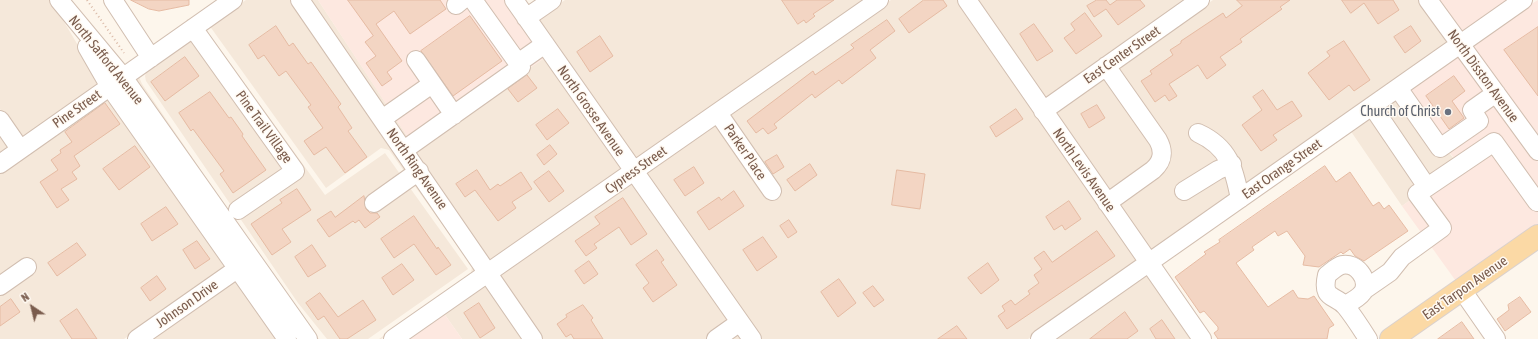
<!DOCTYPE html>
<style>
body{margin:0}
#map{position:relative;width:1538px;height:339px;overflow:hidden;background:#fdf6ec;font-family:"Asap Condensed",sans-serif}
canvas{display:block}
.north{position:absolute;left:12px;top:287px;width:40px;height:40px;-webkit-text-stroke:3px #fffaf3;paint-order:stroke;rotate:325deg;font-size:11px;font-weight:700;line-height:16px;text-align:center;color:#7a5c4d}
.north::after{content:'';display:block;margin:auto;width:14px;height:18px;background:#7a5c4d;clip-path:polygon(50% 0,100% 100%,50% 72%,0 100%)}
</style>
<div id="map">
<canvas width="1538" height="339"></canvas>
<div class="north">N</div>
</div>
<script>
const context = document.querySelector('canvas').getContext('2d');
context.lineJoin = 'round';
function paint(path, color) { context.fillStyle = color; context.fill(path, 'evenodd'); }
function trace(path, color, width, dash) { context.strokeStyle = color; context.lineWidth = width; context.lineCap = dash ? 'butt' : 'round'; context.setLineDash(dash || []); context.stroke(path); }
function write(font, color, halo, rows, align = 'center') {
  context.font = font + ' "Asap Condensed",sans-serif'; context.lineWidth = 3; context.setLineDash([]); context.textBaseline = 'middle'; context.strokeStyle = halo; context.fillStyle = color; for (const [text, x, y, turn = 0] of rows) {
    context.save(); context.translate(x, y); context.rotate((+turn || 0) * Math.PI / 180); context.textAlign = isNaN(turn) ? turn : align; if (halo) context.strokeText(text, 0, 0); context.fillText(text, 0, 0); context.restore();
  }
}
paint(new Path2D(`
 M0,0H51L101,84L21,140L0,109Z
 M246,0H292L479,270L381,339H379L471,274L472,266L389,150L381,148L326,188L209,25Z
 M307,0H318L414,146L546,57L625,169L489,262Z
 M565,0H866L635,162L536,20Z
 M891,0H959L1139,261L1028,339H760L643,174L717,122L770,200L781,194L728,115Z
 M974,0H1188L1044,101Z
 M1213,0H1420L1450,42L1150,254L1052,113Z
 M205,28L325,195L385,153L468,269L368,339H327L298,303L146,81L145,76L147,69Z
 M139,77L142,84L294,306L319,339H316L132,79Z
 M1401,94L1459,165L1402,206L1350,130Z
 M109,96L228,266L124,339H0V172Z
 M0,131L11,147L0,155Z
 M633,181L744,339H540L497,274Z
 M1147,273L1194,339H1053Z
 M236,278L279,339H149Z
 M487,282L525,339H462L443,312Z`), '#f5e8da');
paint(new Path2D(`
 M318,0H506L546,57L414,147Z
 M1436,0H1510L1461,35Z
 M1538,0V140L1469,46L1532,2L1533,3Z
 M1459,54L1538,162V225L1458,284L1402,206L1459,164L1401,94Z
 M443,312L462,339H406Z`), '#fde8e0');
const building = new Path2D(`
 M131,0H189V5L159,11L149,9Z
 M348,0H440L446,9L410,34L394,11L376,24L402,61L387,72L392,79L382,86L366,63L376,56L365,42L373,36Z
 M782,0H834L813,14L815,16L806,23L804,20L798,24Z
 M924,0H943L947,6L909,33L899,19Z
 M1097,0H1106L1110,5L1117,0H1140L1145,6L1118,25L1106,9L1094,17L1087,6Z
 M1237,0H1290L1280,7L1282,9L1240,39L1242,42L1220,57L1226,65L1207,79L1198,65L1169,84L1177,96L1169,101L1165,95L1155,102L1141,81L1152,74L1150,71L1173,55L1170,50L1181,43V41L1223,13L1226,18L1242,6Z
 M1342,0H1393L1399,10L1378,24L1364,3L1351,13Z
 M1085,13L1102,36L1076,54L1064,38L1075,30L1071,24Z
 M470,16L502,61L453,96L421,51Z
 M887,20L895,31L870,50L876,58L842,84L839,80L815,98L812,94L774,124L777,128L768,134L763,128L756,133L747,121L813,71L815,75L854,48L851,45Z
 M1034,24L1053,51L1037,61L1020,34Z
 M276,26L289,46L293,43L308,64L311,62L341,104L338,107L352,128L348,131L367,157L345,173L326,147L314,155L304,141L323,128L308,107L311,105L286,71L279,76L264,55L258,59L249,45Z
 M1411,26L1421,41L1405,53L1394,37Z
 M1538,27V96L1504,50Z
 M600,36L613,56L590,72L577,52Z
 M1344,41L1370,80L1354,91L1349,85L1329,100L1308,73L1330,56L1327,52Z
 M185,57L199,76L165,101L151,82Z
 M527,75L537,88L518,102L508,89Z
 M1454,76L1465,91L1452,101L1464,118L1449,129L1426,96Z
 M1263,90L1277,110L1292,101L1302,116L1273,135L1277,140L1261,151L1242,125L1262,110L1253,97Z
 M210,92L229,118L231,117L243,134L242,136L266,170L233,193L220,174L224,171L193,129L191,131L179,113Z
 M105,103L120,124L74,156L80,166L72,172L77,179L61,189L69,200L57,208L40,182L58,170L51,160L61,153L60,150L72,142L65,132Z
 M1097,105L1105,118L1089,128L1081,114Z
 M558,109L569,123L547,140L536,125Z
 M1016,109L1023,119L996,137L990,127Z
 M550,145L557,154L544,165L537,155Z
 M135,146L150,167L119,190L103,169Z
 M777,155L784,167L773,174L765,162Z
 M810,164L817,175L795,191L787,180Z
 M1325,166L1336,182L1350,172L1373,206L1379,202L1384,209L1389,205L1408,231L1364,261L1355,256L1350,249L1343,254L1341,252L1319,267L1303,265L1305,256L1287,231L1278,236L1275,231L1252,247L1254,250L1236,263L1268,307L1293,290L1298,298L1308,299L1314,296L1334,325L1329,328L1327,339H1218L1214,333L1218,330V327L1204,311L1200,313L1175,277L1206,254L1204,252L1220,242L1219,240Z
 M694,167L704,183L685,196L674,180Z
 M477,170L490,190L498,184L500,186L521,172L532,189L512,202L516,208L498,221L475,190L465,197L456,184Z
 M897,170L925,174L920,209L892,205Z
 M549,171L564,191L549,202L534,182Z
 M297,189L311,210L282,229L291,242L272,255L251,224L282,203L280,200Z
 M734,191L744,206L709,230L697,212L719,197L721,200Z
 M364,196L366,209L370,213H377L380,217L365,228L359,220L355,223L353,221L329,237L317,220L331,211L335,217Z
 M623,198L647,234L631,245L619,227L594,244L597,248L586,256L575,241L600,224L595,217Z
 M1069,201L1081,219L1065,230L1062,225L1054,230L1046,217Z
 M166,207L178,224L152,241L141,224Z
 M414,216L437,249L438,247L451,265L436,275L414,244L394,258L381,239Z
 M789,220L797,232L788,238L780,226Z
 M1097,231L1115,256L1007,329L998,316L1005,311L1002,306L1011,300L1015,305L1030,294L1028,291L1039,283L1034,275L1042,269L1034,258L1044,251L1052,262Z
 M763,237L777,257L757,271L743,250Z
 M197,241L210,259L195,269L183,250Z
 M77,243L86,255L57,276L48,263Z
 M312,245L326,266L308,277L295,257Z
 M657,250L664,260L661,262L677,285L653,302L643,288L649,283L636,265Z
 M589,261L598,274L584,284L575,271Z
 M988,263L999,280L981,294L968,278Z
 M402,264L414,280L393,295L382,278Z
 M157,276L166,289L150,301L141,288Z
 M839,279L856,303L838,317L821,292Z
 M873,286L884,300L874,307L863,293Z
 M320,293L338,317L363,300L376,320L347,339H340L324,316L318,320L306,303Z
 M1520,297L1531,312L1505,331L1497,319L1509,310L1508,305Z
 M11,299L20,312L0,326V307Z
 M479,303L495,328L480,338L464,313Z
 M583,305L593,318L591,320L603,339H574L571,334L566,337L557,324L567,317L566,315Z
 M77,309L97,339H72L60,321Z
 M1125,312L1138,331L1127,339H1090Z
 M1162,320L1175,339H1156L1150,329Z
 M1462,322L1474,339H1438Z
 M957,326L967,339H938Z`);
paint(building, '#f3d5c3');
trace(building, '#e6bba3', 1);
const minor = new Path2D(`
 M59,0L123,77L308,339
 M113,0L151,58
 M300,0L533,339
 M473,0L518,63
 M514,0L752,339
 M967,0L1202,339
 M1428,0L1538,151
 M456,5L462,0
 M526,18L552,0
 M193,28L295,171L238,210
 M87,47L110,87L287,339
 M416,60L454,115
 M1106,66L1158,140C1164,151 1163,161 1153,170L1107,203
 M1398,88L1440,148L1479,121L1472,110L1496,93
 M1372,106L1427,187
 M1043,111L1200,0
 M718,113L772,191
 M382,119L432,84
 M0,120L20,149
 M1198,133C1229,147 1234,168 1240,199
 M404,150L521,67L518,63L545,44
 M0,164L233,0
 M1184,191L1218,170L1232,164
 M374,203L419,171
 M0,286L27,267
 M1364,290L1390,272L1402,257L1442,228L1417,194L1494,142L1537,202
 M1462,290L1496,339
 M1345,305C1351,302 1359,298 1363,292C1370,279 1356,262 1342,265C1337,266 1331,272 1327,275C1321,301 1336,294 1346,307C1354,317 1361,328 1368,339
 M137,339L237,269
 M393,339L879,0
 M716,339L740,322
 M1040,339L1523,0`);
const major = new Path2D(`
 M1391,339L1538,236`);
trace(minor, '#d1beb0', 20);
trace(major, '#dad1cd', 24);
trace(new Path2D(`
 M87,0L124,53`), '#d9b8a5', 2, [1, 3]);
trace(minor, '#fff', 18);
trace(major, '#fbd9a5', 22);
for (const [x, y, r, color] of [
 [1448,112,4,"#6b7280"]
]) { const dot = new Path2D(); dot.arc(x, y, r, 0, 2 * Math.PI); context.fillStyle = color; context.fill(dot); trace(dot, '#fffaf3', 1.5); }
write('14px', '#7a5c4d', '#fffaf3', [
 ["East Center Street",1122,55,-35],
 ["North Safford Avenue",106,60,51],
 ["North Disston Avenue",1483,76,54],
 ["Pine Street",77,109,-35],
 ["North Grosse Avenue",591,111,55],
 ["Pine Trail Village",264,127,54],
 ["Parker Place",745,152,56],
 ["North Ring Avenue",417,169,55],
 ["East Orange Street",1282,169,-35],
 ["Cypress Street",636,170,-35],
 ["North Levis Avenue",1084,170,55],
 ["East Tarpon Avenue",1465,288,-35],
 ["Johnson Drive",187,304,-35]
]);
write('14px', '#5b616d', '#fffaf3', [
 ["Church of Christ",1440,112]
], 'right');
</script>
